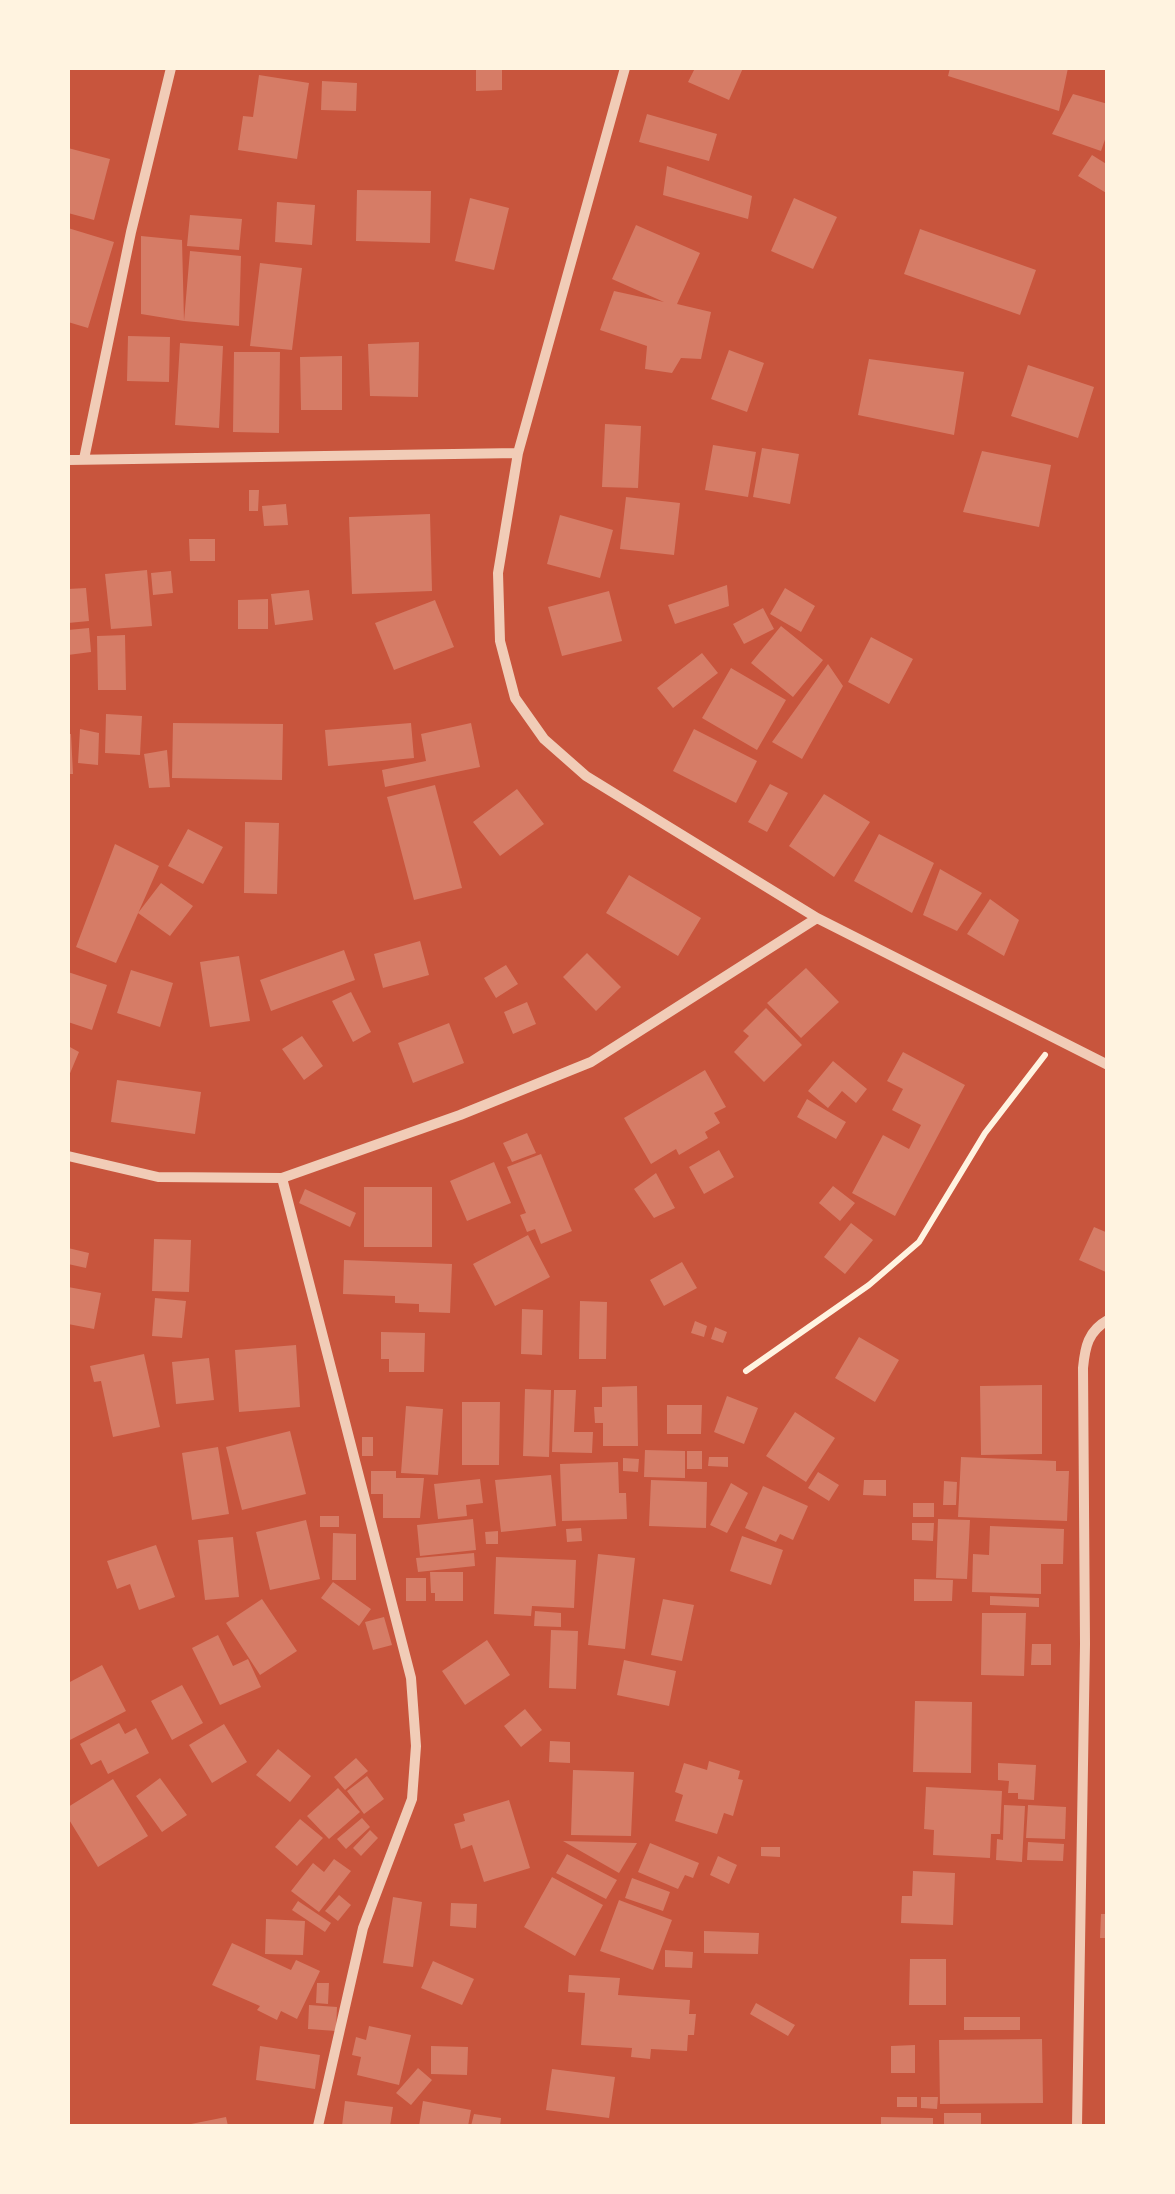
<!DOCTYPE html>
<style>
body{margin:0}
#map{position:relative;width:1175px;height:2194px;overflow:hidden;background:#c8553d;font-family:"Nunito Sans",sans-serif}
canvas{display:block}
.frame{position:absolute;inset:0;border:70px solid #fff3e0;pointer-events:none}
</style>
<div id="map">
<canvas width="1175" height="2194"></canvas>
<div class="frame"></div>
</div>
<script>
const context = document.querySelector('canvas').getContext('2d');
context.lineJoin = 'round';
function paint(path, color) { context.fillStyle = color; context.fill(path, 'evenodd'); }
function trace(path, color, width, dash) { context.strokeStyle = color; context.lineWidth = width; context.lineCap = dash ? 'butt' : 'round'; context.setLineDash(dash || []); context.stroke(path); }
paint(new Path2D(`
 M476,68H502V90L476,91Z
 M695,68H743L729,100L688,82Z
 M950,68H1068L1059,111L948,76Z
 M259,75L309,83L297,159L238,150L243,116L253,117Z
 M322,81L357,83L356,111L321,110Z
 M1073,94L1108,104V131L1101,151L1052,134Z
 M647,114L717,134L709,161L639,142Z
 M68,148L110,159L94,220L68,213Z
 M1092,155L1108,165V194L1078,176Z
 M667,166L752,196L748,219L663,195Z
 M357,190L431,191L430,243L356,241Z
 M470,198L509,208L494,270L455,261Z
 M794,198L837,217L813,269L771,251Z
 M277,202L315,205L312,245L275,242Z
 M190,215L242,219L239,250L187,246Z
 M636,225L700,253L677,304L711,312L701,359L681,358L672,373L645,369L647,346L600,330L614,291L664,302L612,279Z
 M68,228L114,242L88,328L68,322Z
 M920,229L1036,270L1020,315L904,274Z
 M141,236L182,240L184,321L141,314Z
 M190,251L241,256L239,326L184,321Z
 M260,263L302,268L292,350L250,346Z
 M128,336L170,337L169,382L127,381Z
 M419,342L418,397L370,396L368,344Z
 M180,343L223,346L219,428L175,425Z
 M729,350L764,363L747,412L711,399Z
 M234,352H280L279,433L233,432Z
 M342,356V410H301L300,357Z
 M869,359L964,372L954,435L858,415Z
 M1028,365L1094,387L1078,438L1011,416Z
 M605,424L641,426L638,488L602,487Z
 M713,445L756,452L748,497L705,490Z
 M762,448L799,454L790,504L753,497Z
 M982,451L1051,465L1039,527L963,512Z
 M249,490H259L258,511H249Z
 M626,497L680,503L674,555L620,549Z
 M286,504L288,525L264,526L262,506Z
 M430,514L432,591L352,594L349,517Z
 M560,515L613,530L600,578L547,564Z
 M189,539H215V561H190Z
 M147,570L152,626L111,629L105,574Z
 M171,571L173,593L153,595L151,573Z
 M727,585L729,606L675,624L668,605Z
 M86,588L89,621L68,623V589Z
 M785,588L815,606L801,632L770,614Z
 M309,590L313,620L275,625L271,594Z
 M609,591L622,641L562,656L548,607Z
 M268,599V629H238V600Z
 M435,600L454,647L394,670L375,623Z
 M763,608L774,629L744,644L733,624Z
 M781,626L823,660L793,697L751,663Z
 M89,628L91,652L68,655V630Z
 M125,635L126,690H98L97,636Z
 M871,637L913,659L889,704L848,682Z
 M702,653L718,673L673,708L657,688Z
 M828,664L843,686L802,759L772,742Z
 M731,668L786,700L757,750L702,718Z
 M106,714L142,716L140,755L105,753Z
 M173,723L283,724L282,780L172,778Z
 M411,723L414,758L328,766L325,730Z
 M471,723L480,767L385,787L382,770L426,761L421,734Z
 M80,729L99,733L98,765L78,763Z
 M694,729L757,761L736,803L673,771Z
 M68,734H71L73,774H68Z
 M167,750L170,787L149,788L144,754Z
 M770,784L788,793L767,832L748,822Z
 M435,785L462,888L414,900L387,797Z
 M517,789L544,824L500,856L473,822Z
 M824,794L870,822L834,877L789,846Z
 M245,822L279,823L277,894L244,893Z
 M188,829L223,847L203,884L168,866Z
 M879,834L934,863L912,913L854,881Z
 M115,844L159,866L116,963L76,947Z
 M940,869L982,893L957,931L923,915Z
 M629,875L701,918L678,956L606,913Z
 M161,883L193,906L170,936L138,913Z
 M990,899L1019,920L1004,956L967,934Z
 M420,941L429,975L383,988L374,954Z
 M344,950L355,980L271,1011L260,980Z
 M587,953L621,987L596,1011L563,977Z
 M239,956L250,1021L210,1027L200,962Z
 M506,965L518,984L496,998L484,978Z
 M806,968L839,1002L801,1038L767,1003Z
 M131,970L173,983L160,1027L117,1013Z
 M68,972L107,985L92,1030L68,1022Z
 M351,992L371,1032L353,1042L332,1001Z
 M527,1002L536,1024L513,1034L504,1012Z
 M766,1008L802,1045L764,1082L734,1052L749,1036L743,1031Z
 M449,1023L464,1063L413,1083L398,1043Z
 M302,1036L323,1066L304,1080L282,1049Z
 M68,1046L79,1052L68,1078Z
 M903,1052L965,1085L895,1216L852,1193L883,1135L909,1149L921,1125L892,1110L903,1089L887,1081Z
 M833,1061L867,1089L856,1103L842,1091L828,1108L808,1091Z
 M705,1070L726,1107L714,1113L720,1123L705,1132L708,1138L679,1155L676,1149L651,1164L624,1118Z
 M117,1080L201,1092L195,1134L111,1122Z
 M807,1099L846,1122L836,1139L797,1117Z
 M527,1133L536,1153L512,1162L503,1143Z
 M719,1150L734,1177L704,1194L689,1167Z
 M541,1154L572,1231L541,1244L535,1229L527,1232L520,1215L526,1213L507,1167Z
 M494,1162L511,1203L467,1221L450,1181Z
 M656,1173L675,1208L654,1218L634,1189Z
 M833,1186L855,1203L840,1221L819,1203Z
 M364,1187H432V1247H364Z
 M305,1189L356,1213L350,1227L299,1203Z
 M851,1223L873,1240L845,1274L824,1257Z
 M1094,1227L1108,1233V1273L1079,1260Z
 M528,1235L550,1277L495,1306L473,1264Z
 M154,1239L191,1240L189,1292L152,1291Z
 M68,1248L89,1253L86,1268L68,1264Z
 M344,1260L452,1264L450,1313L419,1312V1304L395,1303V1296L343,1294Z
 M682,1262L697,1288L664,1306L650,1280Z
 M68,1287L101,1293L94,1329L68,1324Z
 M155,1298L186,1301L182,1338L152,1336Z
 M580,1301L607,1302L606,1359H579Z
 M522,1309L543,1310L542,1355L521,1354Z
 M695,1321L707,1326L704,1337L691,1333Z
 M715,1327L727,1332L723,1343L711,1339Z
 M381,1332L425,1333L424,1372H389V1359H381Z
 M859,1337L899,1360L875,1402L835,1378Z
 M296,1345L300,1407L239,1412L235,1350Z
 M144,1354L160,1427L113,1437L101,1381L94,1382L90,1366Z
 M209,1358L214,1400L176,1404L172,1362Z
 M1042,1385V1454L981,1455L980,1386Z
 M637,1386L638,1446H603V1423H595L594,1407H602V1387Z
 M525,1389L551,1390L549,1457L523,1456Z
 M554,1390H576L574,1432H593L592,1453L552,1452Z
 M727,1396L758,1408L744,1444L714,1432Z
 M462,1402H500L499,1465H462Z
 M667,1405H702L701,1434H667Z
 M406,1406L443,1409L438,1475L401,1473Z
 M795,1412L835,1438L806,1482L766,1456Z
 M290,1431L306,1494L242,1510L226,1447Z
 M362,1437H373V1456H362Z
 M218,1447L229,1514L192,1520L182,1453Z
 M645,1450L685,1451V1478L644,1477Z
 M687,1451H702V1469H687Z
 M709,1457H728V1467L708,1466Z
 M961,1457L1056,1461V1471H1069L1067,1521L958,1517Z
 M623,1458L639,1459L638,1472L623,1471Z
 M618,1462L619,1493H626L627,1519L562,1521L560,1464Z
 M371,1471H396V1478H424L420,1518H383V1494H371Z
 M818,1472L839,1485L829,1501L808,1488Z
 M551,1475L556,1526L501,1532L495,1480Z
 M480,1479L483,1503L466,1505L467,1516L438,1519L434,1484Z
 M651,1480L707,1482L706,1528L649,1526Z
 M864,1480H886V1496L863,1495Z
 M944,1481L957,1482L956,1505H943Z
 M731,1483L748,1493L727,1533L710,1525Z
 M763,1486L808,1506L793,1540L780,1534L776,1542L745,1528Z
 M913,1503H934V1517H913Z
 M320,1516H339V1527H320Z
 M473,1519L476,1550L420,1556L417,1525Z
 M938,1519L970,1520L967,1579L936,1578Z
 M306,1520L320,1579L270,1590L256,1532Z
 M912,1523H934L933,1541L912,1540Z
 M990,1526L1064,1529L1063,1564H1041V1594L972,1592L973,1554L989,1555Z
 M581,1528L582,1541L567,1542L566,1529Z
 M498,1531V1544H486L485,1532Z
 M333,1533L356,1534V1580H332Z
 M742,1536L783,1550L771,1585L730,1571Z
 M233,1537L239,1597L205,1600L198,1540Z
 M156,1545L175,1597L139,1610L130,1584L117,1589L107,1561Z
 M474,1553L475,1566L418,1572L416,1558Z
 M598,1554L635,1558L625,1649L588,1645Z
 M496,1557L576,1560L574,1608L532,1606L531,1616L494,1614Z
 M430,1572H463V1601H435V1593H431Z
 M406,1578H426V1601H406Z
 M914,1579L953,1580L952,1601H914Z
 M333,1582L371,1609L359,1626L321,1598Z
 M990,1596L1039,1598V1607L990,1605Z
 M262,1599L297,1651L260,1675L226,1623Z
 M663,1599L694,1605L682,1661L651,1655Z
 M535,1611L561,1613V1627L534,1626Z
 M982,1613H1026L1024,1676L981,1675Z
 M384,1617L392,1645L373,1650L365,1622Z
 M551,1630L578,1631L576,1689L549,1688Z
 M218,1635L233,1666L248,1659L261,1687L220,1705L192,1648Z
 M487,1640L510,1675L465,1705L442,1671Z
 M1032,1644H1051V1665H1031Z
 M624,1660L676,1671L669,1706L617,1695Z
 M102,1665L126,1711L68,1741V1683Z
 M182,1685L203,1723L172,1740L151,1701Z
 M915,1701L972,1702L971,1773L913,1772Z
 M525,1709L542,1730L521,1747L504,1726Z
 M119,1723L125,1734L136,1728L149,1753L108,1774L101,1760L91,1765L80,1744Z
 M224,1724L247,1762L212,1783L189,1745Z
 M550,1741L570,1742V1763L549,1762Z
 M278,1749L311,1776L290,1802L256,1775Z
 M356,1758L368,1771L345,1790L334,1777Z
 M709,1761L740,1771L738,1779L743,1780L733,1816L724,1813L717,1834L675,1821L683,1795L675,1792L684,1763L707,1770Z
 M998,1763L1036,1765L1034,1800L1018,1799V1793H1008L1009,1781L998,1780Z
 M573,1770L634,1772L631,1836L571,1835Z
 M367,1776L384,1799L364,1814L347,1791Z
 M160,1778L187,1815L162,1832L136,1796Z
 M113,1779L148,1836L98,1867L68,1818V1807Z
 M926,1787L1002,1791L1000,1834H991L990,1858L933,1855L934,1830L924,1829Z
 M338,1788L360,1812L329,1839L307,1816Z
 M509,1800L530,1868L484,1882L472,1845L461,1849L454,1824L465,1821L463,1814Z
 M1004,1805L1025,1806L1022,1862L996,1860L997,1839L1003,1840Z
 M1028,1805L1066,1807L1065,1839L1026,1838Z
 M362,1818L370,1827L346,1849L337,1839Z
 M300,1819L323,1838L297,1866L275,1847Z
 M370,1830L378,1838L361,1856L353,1848Z
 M563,1841L637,1843L619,1873Z
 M1028,1842L1064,1844L1063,1861L1027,1860Z
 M650,1843L699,1863L693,1878L685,1875L678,1889L638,1872Z
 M761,1847H780V1857L761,1856Z
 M567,1854L617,1880L606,1899L556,1873Z
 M718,1856L737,1865L729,1884L710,1875Z
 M334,1859L351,1871L319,1912L291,1891L313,1863L324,1872Z
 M913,1871L955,1873L953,1925L901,1923L902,1896H912Z
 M552,1877L603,1905L575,1956L524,1927Z
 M632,1878L670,1892L663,1911L625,1898Z
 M339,1895L351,1905L338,1921L325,1911Z
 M393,1897L422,1902L413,1967L383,1963Z
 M619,1900L672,1920L653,1970L600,1951Z
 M298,1901L331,1923L325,1932L292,1910Z
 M451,1903L477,1904L476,1928L450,1926Z
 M1101,1914H1108V1938H1100Z
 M266,1919L305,1921L303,1955L265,1954Z
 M704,1931L759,1933L758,1954L704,1953Z
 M232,1943L291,1970L296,1960L320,1971L297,2019L281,2011L277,2020L257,2010L260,2006L212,1985Z
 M665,1950L693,1952L692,1968L665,1967Z
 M910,1959H946V2005H909Z
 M433,1961L474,1979L462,2005L421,1988Z
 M569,1975L620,1978L618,1995L690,2000L689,2014H696L694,2035H688L687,2051L651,2049L650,2059L631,2057L632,2048L581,2045L585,1993L568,1992Z
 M317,1983H329L328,2004L316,2003Z
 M756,2003L795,2025L788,2036L750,2014Z
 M309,2005L337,2007L336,2031L308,2029Z
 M964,2017H1020V2030H964Z
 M369,2026L411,2035L399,2085L357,2075L361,2057L352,2055L356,2037L366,2040Z
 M1042,2039L1043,2103L940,2104L939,2040Z
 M915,2045V2073H891V2046Z
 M260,2046L320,2055L315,2089L256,2080Z
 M431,2046L468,2047L467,2075L431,2074Z
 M418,2068L432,2080L411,2105L396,2093Z
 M552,2069L615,2077L609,2118L546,2110Z
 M897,2097H917V2107H897Z
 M921,2097H938L937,2109L921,2108Z
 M345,2101L393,2107L390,2126H342Z
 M423,2101L471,2110L468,2126H419Z
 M944,2113H981V2126H944Z
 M474,2114L501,2118L500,2126H471Z
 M226,2117L228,2126H187L186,2125Z
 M881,2117L933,2118V2126H881Z`), '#d67c66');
trace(new Path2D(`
 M746,1371L869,1285L919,1242L985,1133L1045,1055`), '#fff3e0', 6);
trace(new Path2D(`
 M625,68L518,453L498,573L500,641L515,698L544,739L586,776L817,918L1108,1065
 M84,459L131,232L171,68
 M68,460L518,453
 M68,1156L158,1177L282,1178L460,1115L591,1062L817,918
 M282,1178L411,1678L416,1746L412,1799L363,1928L318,2126
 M1077,2126L1085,1644L1083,1368C1085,1347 1088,1331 1108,1320`), '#f1ccb7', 10);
</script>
